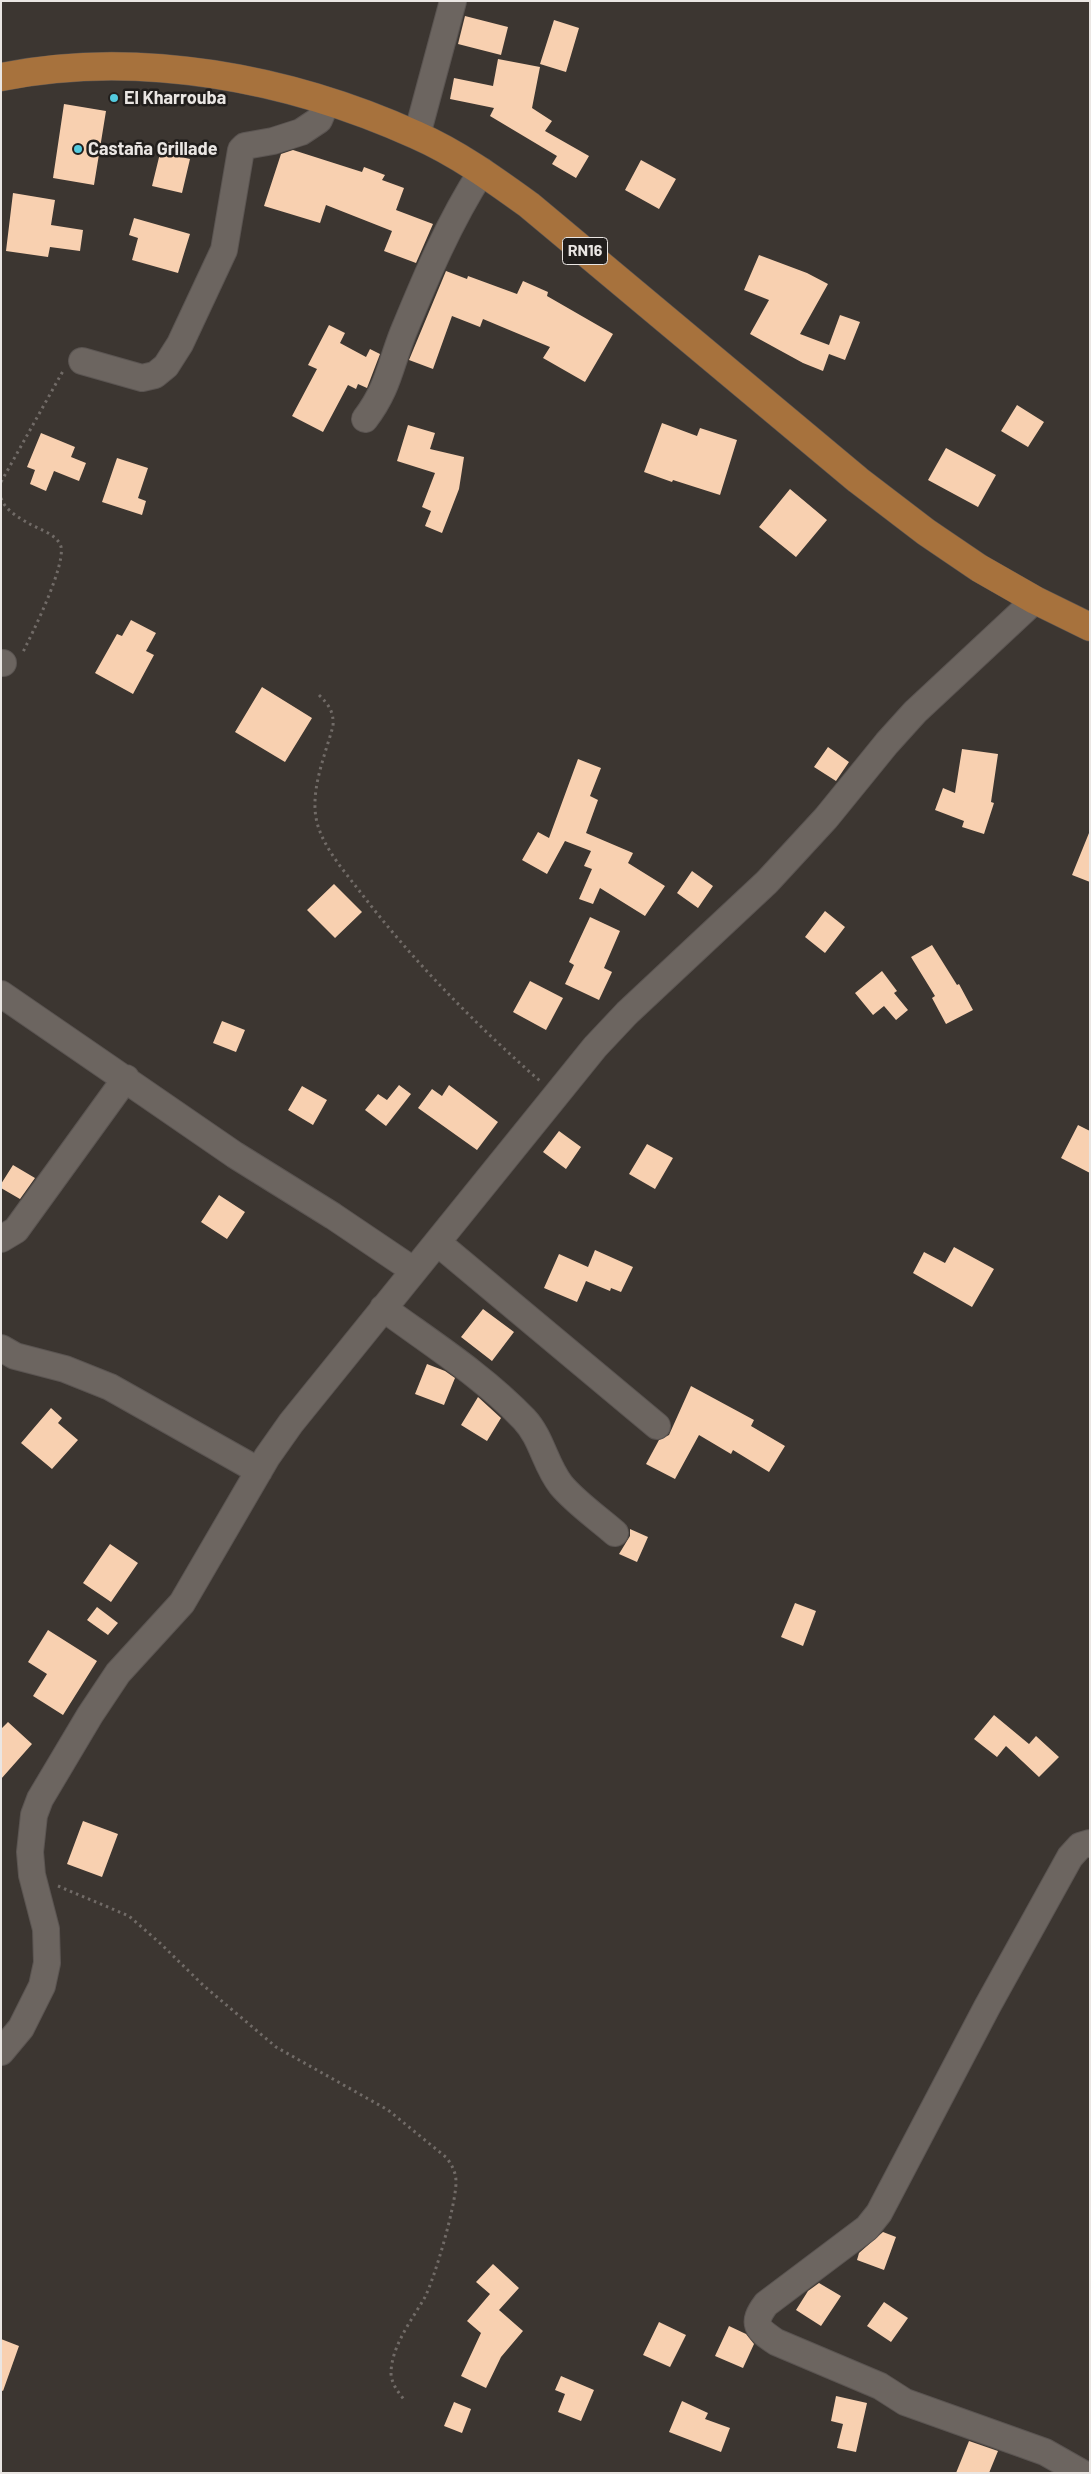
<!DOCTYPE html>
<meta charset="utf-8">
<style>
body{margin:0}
#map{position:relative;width:1091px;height:2474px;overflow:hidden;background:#3c3631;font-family:Barlow,sans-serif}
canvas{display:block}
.frame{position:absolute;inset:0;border:2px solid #eae6e3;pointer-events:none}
</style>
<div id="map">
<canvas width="1091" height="2474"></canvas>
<div class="frame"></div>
</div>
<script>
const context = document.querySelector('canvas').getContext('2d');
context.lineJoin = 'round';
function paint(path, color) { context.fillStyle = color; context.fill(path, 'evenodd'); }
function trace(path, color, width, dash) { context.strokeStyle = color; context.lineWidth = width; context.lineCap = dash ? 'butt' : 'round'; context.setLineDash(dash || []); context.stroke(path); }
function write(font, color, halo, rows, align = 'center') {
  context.font = font + ' Barlow,sans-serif'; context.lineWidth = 5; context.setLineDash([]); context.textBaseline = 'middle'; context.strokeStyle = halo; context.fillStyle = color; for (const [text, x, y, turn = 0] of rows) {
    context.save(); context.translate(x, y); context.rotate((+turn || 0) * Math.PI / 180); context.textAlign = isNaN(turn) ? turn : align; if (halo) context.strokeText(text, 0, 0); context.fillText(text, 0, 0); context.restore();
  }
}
paint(new Path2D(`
 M465,16L508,27L501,55L458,44Z
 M554,20L579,28L566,72L540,64Z
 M498,59L540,67L532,108L552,121L545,131L589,156L576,178L552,164L557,156L490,116L494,108L450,99L454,78L493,86Z
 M64,104L106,111L94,185L53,178Z
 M163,141L180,145L177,156L190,159L182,193L152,186Z
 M293,150L362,172L364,167L385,175L382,180L404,188L396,210L433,224L416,263L384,251L392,231L326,205L320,223L264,206L281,154Z
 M641,160L676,179L659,209L625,190Z
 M13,193L55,200L51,225L83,230L80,251L50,247L48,257L6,251Z
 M134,218L190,234L178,273L132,260L138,238L129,235Z
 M759,255L807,273L828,284L800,334L829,345L840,315L860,322L845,360L829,354L823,371L803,363L750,334L769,300L744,290Z
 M446,271L467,279L468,276L517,294L523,281L548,292L547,296L613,334L585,382L543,358L550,347L483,319L480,327L452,316L433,369L409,360Z
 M329,325L345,333L340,343L366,357L370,349L380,354L367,388L358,384L356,389L348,385L323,432L292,416L317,369L308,365Z
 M1017,405L1044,422L1028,447L1001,431Z
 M662,423L697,436L700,428L737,440L720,495L673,480L672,482L644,472Z
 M408,425L435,433L430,449L464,457L459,489L442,533L425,526L431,511L422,507L435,473L397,461Z
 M41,433L75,447L71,457L86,463L79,481L54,471L46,491L30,484L35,470L27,467Z
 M946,448L996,475L978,507L928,480Z
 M117,458L148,468L138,498L146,501L142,515L102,502Z
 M790,489L827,520L796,557L759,527Z
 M131,620L156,633L146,651L154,655L133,694L95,673L117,634L122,636Z
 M262,687L312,718L285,762L235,732Z
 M828,747L849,762L836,781L814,767Z
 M962,749L998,754L991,802L994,803L984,834L962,827L964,821L935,810L943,788L955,793Z
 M578,759L601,768L590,796L598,800L586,833L633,853L628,863L665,886L645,916L600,888L593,904L579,899L592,869L584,866L591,851L565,841L547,874L522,860L538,832L549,838Z
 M1089,833H1090V882L1072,875Z
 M692,871L713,886L698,908L677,893Z
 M334,884L362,912L335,938L307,910Z
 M825,911L845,927L825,953L805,937Z
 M590,917L620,931L604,968L612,972L599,1000L565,984L574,965L569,962Z
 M932,945L957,985L959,984L973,1010L946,1024L932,998L935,996L911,957Z
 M882,971L897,991L894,993L908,1010L896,1020L884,1006L873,1015L855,993Z
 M530,981L563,998L546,1030L513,1012Z
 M222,1021L245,1030L236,1052L213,1043Z
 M399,1085L411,1094L386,1126L365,1110L378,1094L387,1100Z
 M449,1085L498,1122L477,1150L418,1108L432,1089L442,1096Z
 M302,1086L327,1100L313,1125L288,1110Z
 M1078,1125L1090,1131V1173L1061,1158Z
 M559,1131L581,1147L566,1169L543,1152Z
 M647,1144L673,1158L655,1189L629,1174Z
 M13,1165L35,1178L20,1199L1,1188V1184Z
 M219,1195L245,1212L227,1239L201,1222Z
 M954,1247L994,1269L972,1307L913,1273L924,1252L945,1263Z
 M595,1250L633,1267L621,1292L611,1288L610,1291L586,1281L577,1302L544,1288L559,1254L588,1267Z
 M483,1309L514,1332L492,1361L461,1337Z
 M427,1364L445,1371L455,1378L444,1405L415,1394Z
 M691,1386L754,1420L751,1426L785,1446L769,1472L733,1450L731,1454L699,1435L675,1479L646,1464L659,1440L669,1435Z
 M478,1397L501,1418L487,1441L461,1425Z
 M51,1408L62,1418L58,1423L78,1440L52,1469L21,1443Z
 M630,1529L648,1537L637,1562L619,1554L630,1536Z
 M110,1544L138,1563L111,1602L83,1583Z
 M795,1603L816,1611L803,1646L781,1637Z
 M97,1607L118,1623L108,1635L87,1620Z
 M48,1630L97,1661L63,1715L33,1696L47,1674L28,1662Z
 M994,1715L1029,1744L1036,1736L1059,1757L1039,1777L1006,1746L997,1757L974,1739Z
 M8,1722L32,1744L1,1779V1729Z
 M83,1821L118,1834L102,1877L67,1864Z
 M883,2232L896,2237L884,2270L857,2260L859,2253Z
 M493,2264L519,2288L499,2310L523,2331L501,2357L486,2388L461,2376L481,2333L467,2321L490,2294L476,2282Z
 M819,2283L841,2296L821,2326L796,2310L808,2291Z
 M884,2302L908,2318L891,2342L867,2326Z
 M659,2322L686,2335L670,2367L643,2355Z
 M729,2326L746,2334L754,2344L743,2368L715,2356Z
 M1,2339L19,2346L3,2391L1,2390Z
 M561,2376L594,2390L581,2421L558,2412L565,2394L555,2390Z
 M836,2396L867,2403L856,2452L837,2448L843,2424L831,2421Z
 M682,2401L708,2413L705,2419L730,2428L721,2452L669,2432Z
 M454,2402L471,2409L462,2433L444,2426Z
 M969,2441L998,2451L989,2473H956Z`), '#f8d0b0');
const minor = new Path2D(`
 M417,135L453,1
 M82,361L142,378L155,375L166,366L180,344L224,250L241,150L245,146L273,141L301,132L319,120L327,101
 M365,419C388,389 390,366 403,333C426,277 449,222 482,171
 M1,663H3
 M1,994L235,1155L333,1216L413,1270
 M1,1239L16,1230L126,1078
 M438,1243L657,1426
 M383,1308C431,1343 483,1376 524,1419C542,1438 545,1465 561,1485C576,1503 598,1518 615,1533
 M1,1348L15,1356L65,1369L110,1387L259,1471
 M1,2052L21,2028L42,1986L47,1963L46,1929L32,1875L30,1852L34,1815L40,1799L90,1715L118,1673L182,1603L267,1457L291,1423L595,1047L627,1013L767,882L826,818L887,743L915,712L1035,600
 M1082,2473L1045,2452L905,2402L880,2386L776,2342C757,2329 751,2324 766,2304L867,2228L879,2213L987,2007L1070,1857L1080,1846L1090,1843`);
const major = new Path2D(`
 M1,77C138,49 290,78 416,135C457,153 493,179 529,205L858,480L926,532L979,568L1035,600L1090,627`);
trace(minor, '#5b5552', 28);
trace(major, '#5b5552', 29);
trace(new Path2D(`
 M1,482L63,371
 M1,498C5,510 18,517 28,523C38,529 54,533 60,544C69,560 31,636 22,654
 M319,695C329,705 334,712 333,726C325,756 308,794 318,826C326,851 345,872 361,893C414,962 475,1024 540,1081
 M58,1886L129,1916L161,1944L204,1986L276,2047L388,2110L447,2158C452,2166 456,2172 456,2182C456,2205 435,2277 425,2297C412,2320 391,2346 391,2374C392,2385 399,2393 405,2401`), '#716b67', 3, [2.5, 4]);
trace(minor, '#6c6560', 26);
trace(major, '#a7723d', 28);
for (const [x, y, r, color] of [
 [114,98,5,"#54cade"],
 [78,149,5,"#54cade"]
]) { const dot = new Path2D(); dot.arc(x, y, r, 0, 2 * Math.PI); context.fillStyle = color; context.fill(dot); trace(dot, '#211e1c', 2); }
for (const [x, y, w] of [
 [585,251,45]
]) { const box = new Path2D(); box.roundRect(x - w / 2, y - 13.5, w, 27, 4); context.fillStyle = '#211e1c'; context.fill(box); trace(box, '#eae6e3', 1); }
write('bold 16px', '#eae6e3', null, [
 ["RN16",585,251]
]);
write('bold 18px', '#eae6e3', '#211e1c', [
 ["El Kharrouba",124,98],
 ["Castaña Grillade",88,149]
], 'left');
</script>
